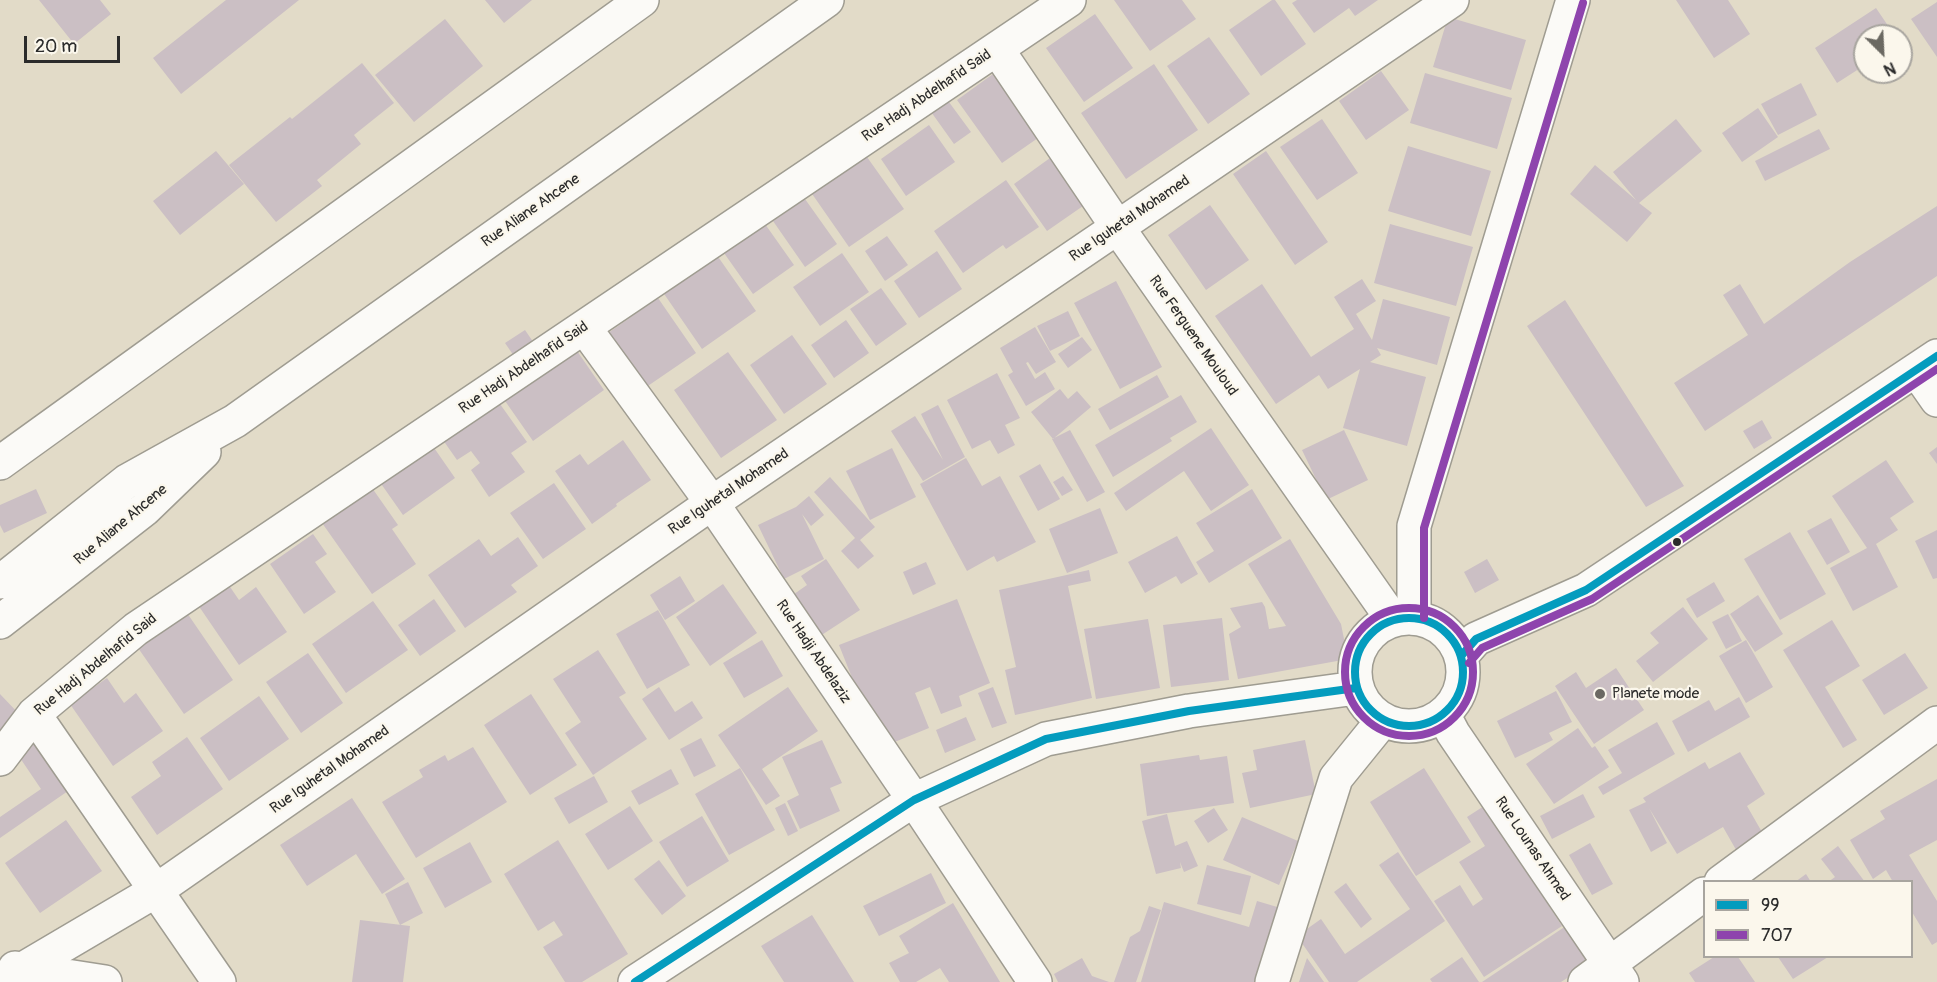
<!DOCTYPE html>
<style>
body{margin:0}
#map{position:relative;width:1937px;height:982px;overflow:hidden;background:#e2dbc8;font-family:Pangolin,sans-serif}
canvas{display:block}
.legend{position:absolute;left:1703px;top:880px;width:210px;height:78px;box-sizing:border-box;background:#fbf7ec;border:2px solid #a8a59f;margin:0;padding:8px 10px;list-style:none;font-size:18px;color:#2b2b2b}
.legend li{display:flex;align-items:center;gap:12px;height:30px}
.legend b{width:30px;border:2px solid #a8a59f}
.north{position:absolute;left:1853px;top:24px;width:60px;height:60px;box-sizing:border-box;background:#fbf7ec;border:2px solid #a8a59f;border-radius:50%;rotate:156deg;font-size:16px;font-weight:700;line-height:24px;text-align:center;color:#2b2b2b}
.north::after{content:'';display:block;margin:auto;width:21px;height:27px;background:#6b6962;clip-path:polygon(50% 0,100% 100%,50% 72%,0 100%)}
.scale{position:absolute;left:24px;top:36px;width:96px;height:27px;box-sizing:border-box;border:3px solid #2b2b2b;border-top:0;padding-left:8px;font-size:18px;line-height:21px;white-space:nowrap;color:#2b2b2b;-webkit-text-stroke:4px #fbf7ec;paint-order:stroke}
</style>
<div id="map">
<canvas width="1937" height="982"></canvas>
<ul class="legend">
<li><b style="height:8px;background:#049cbe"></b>99</li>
<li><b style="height:8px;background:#8e44ad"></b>707</li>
</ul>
<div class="north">N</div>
<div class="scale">20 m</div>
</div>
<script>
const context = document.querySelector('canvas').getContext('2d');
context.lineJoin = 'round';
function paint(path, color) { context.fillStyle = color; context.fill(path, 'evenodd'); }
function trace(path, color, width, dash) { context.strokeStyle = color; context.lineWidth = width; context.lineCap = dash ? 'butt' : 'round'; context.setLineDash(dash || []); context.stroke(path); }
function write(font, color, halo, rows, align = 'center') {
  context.font = font + ' Pangolin,sans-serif'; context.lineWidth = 4.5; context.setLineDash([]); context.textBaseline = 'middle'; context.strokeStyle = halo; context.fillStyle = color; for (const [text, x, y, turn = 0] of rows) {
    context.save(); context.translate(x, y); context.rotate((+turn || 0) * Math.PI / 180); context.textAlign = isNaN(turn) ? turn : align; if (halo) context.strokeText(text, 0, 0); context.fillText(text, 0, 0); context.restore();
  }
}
paint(new Path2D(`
 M39,0H100L111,14L74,44Z
 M226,0H299L181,94L153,58Z
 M485,0H532L504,23Z
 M1114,0H1182L1196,19L1150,51Z
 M1272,0H1275L1306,44L1261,76L1229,30Z
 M1297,0H1378L1355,16L1349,8L1314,33L1292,3Z
 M1676,0H1728L1750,34L1714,58Z
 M1937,2V57L1911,19Z
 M1876,8L1895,36H1865V65L1837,83L1815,48Z
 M1095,14L1133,68L1084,102L1046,48Z
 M1448,17L1526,40L1511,90L1433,67Z
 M445,19L483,66L414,122L375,75Z
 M1209,37L1250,94L1208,124L1167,66Z
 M362,63L394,103L354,135L361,144L317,180L322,186L276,222L229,165L290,117L292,119Z
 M1154,64L1198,130L1126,179L1081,113Z
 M1381,71L1409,110L1366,140L1339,101Z
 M1425,73L1512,98L1497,149L1410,123Z
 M993,74L1038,138L1002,163L957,100Z
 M1801,83L1817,115L1778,135L1761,104Z
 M946,98L971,132L954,144L929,109Z
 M1758,108L1778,137L1742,162L1722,133Z
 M1322,119L1358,173L1317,200L1280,147Z
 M1676,119L1702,151L1639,203L1652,213L1627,242L1570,194L1595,165L1636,200L1613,172Z
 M929,125L955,162L906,196L881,159Z
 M1819,129L1830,149L1765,181L1755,161Z
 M1408,146L1491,171L1471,236L1388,211Z
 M862,150L904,209L849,247L808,188Z
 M216,151L244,184L180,235L153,201Z
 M1266,151L1328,242L1295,265L1233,174Z
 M1050,158L1083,206L1047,231L1014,184Z
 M1006,180L1039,227L1006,249L1003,245L963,273L934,231Z
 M805,199L837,244L805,267L773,221Z
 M1210,205L1249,260L1206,290L1168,235Z
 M1937,206V276L1705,431L1674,383L1748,335L1723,295L1740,284L1764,324L1850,262Z
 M765,224L794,265L753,294L724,253Z
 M1390,224L1473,247L1456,306L1374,283Z
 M887,236L908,265L885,281L865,251Z
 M714,251L756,311L702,349L660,288Z
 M937,251L962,289L919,318L894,281Z
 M842,253L869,292L820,326L793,287Z
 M1362,279L1376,301L1356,314L1372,340L1383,299L1450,317L1437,365L1377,348L1381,355L1370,362L1426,377L1407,446L1343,428L1360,369L1328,389L1319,375L1276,404L1215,316L1262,284L1311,357L1354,329L1334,297Z
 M1116,281L1162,367L1120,389L1074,303Z
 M881,288L907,324L876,346L850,309Z
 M658,298L696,353L639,392L601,338Z
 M1565,300L1684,486L1646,507L1527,326Z
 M1068,311L1080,336L1050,351L1037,326Z
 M846,320L869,353L834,378L811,345Z
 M1035,327L1056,362L1036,374L1028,362L1026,363L1035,379L1045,372L1055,389L1026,406L1008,375L1013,372L1000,348Z
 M525,330L538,349L518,362L505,343Z
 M792,335L827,384L784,414L750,365Z
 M1082,337L1092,350L1068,368L1058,354Z
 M575,348L604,390L533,441L503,398Z
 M728,352L777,420L721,458L674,390Z
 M997,373L1020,418L1005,425L1015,445L998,454L990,440L972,449L947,400Z
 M1157,375L1169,397L1110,430L1098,409Z
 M1060,389L1068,399L1077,391L1091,407L1053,439L1031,412Z
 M1181,395L1197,422L1170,438L1172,441L1113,477L1095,445Z
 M500,404L527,442L511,453L525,472L489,497L471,470L480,463L471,451L457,460L443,440L463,426L465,428Z
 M938,405L965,457L923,481L891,431L915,416L943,460L921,414Z
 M1762,420L1772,438L1754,449L1743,431Z
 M1211,428L1249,485L1211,511L1184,471L1126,511L1114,493Z
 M1070,430L1105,492L1087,502L1052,439Z
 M1344,430L1368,480L1326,500L1302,450Z
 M623,440L651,480L616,504L617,506L592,524L555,471L580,454L588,465Z
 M430,442L455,478L403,515L377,478Z
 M1937,447V464L1929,453Z
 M892,448L916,497L870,520L846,471Z
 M966,458L982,486L1000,476L1036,542L997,562L994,556L967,571L920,484Z
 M1886,460L1914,502L1890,518L1898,530L1876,544L1898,587L1853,611L1830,568L1867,548L1832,496Z
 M1040,464L1060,499L1038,511L1019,476Z
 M1063,476L1073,490L1062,496L1053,482Z
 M830,477L875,527L860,540L874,556L858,569L841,551L855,538L814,492Z
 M554,483L586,529L543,559L510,513Z
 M370,485L398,525L392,529L416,564L372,594L320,520Z
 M36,489L47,513L4,533L0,525V505Z
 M1252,489L1282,538L1209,583L1196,562L1214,551L1196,523Z
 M809,496L824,515L811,526L802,514L824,559L784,579L758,525L796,507Z
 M1100,508L1118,553L1067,573L1049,529Z
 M1831,518L1850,552L1827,565L1807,531Z
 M1937,530V578L1933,579L1915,541Z
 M1790,532L1826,594L1780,620L1744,559Z
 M313,534L327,554L315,562L336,592L304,614L270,564Z
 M1177,536L1198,574L1181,584L1176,576L1145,593L1128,562Z
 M518,537L538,566L511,585L517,592L465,628L428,575L479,539L491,556Z
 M1290,539L1341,624L1348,659L1238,679L1229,634L1241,627L1230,608L1262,602L1265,607L1269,629L1286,626L1248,564Z
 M826,559L860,610L814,640L787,599L807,585L801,576Z
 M1487,559L1499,580L1475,593L1464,572Z
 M926,562L936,584L913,595L903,572Z
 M1089,570L1091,581L1068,586L1092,698L1015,715L1005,670L1016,667L999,590Z
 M680,576L695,601L665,620L650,595Z
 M226,581L239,600L256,587L287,632L239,665L196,602Z
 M1714,582L1725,601L1697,618L1686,599Z
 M723,584L757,633L710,666L676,617Z
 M1758,595L1783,634L1755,652L1730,614Z
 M434,599L456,631L420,656L398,625Z
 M957,599L990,683L959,696L962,706L941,714L930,687L915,693L929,728L880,748L839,645Z
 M373,601L408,650L346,693L312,644Z
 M1683,607L1708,639L1653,682L1636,661L1659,643L1650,633Z
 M185,610L233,680L184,714L136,645Z
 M658,610L690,665L647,689L616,634Z
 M1728,614L1742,641L1726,649L1712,622Z
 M1222,618L1229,680L1171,687L1163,625Z
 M1148,619L1160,688L1096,699L1084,629Z
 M1832,620L1860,666L1825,687L1857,740L1843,748L1783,650Z
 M762,640L783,676L744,698L723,663Z
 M1746,640L1773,687L1746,703L1719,656Z
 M598,650L626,693L619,697L647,739L593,775L565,733L581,722L553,679Z
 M308,653L343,703L301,733L266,682Z
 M1905,653L1928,688L1884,715L1862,680Z
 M1616,668L1644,710L1594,744L1555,686L1576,672L1586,688Z
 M107,678L124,703L136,693L163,731L113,766L70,704Z
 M659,687L675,712L692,701L703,718L669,740L642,699Z
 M788,687L818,731L762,769L780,796L766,805L718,735Z
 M993,687L1007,723L992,728L978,693Z
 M1556,691L1572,722L1549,733L1553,740L1515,758L1497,721Z
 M0,694L20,715L0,733Z
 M531,694L577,765L530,795L484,725Z
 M259,696L289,739L229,781L200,738Z
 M1739,697L1750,717L1688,752L1672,721L1709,700L1715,711Z
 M966,717L976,740L945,753L936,730Z
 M1657,722L1675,754L1603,795L1598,787L1622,773L1608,750Z
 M1578,728L1592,748L1595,746L1609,767L1554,804L1526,764Z
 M187,737L223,789L157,835L131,797L161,776L152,762Z
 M701,738L716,766L694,777L680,749Z
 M33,740L68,791L0,838V817L41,789L16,752Z
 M822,740L842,783L830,788L840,811L800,829L787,801L799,795L782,757Z
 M1305,740L1316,794L1250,808L1242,773L1257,770L1253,750Z
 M473,747L507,802L416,858L382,802L423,777L419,770L445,755L448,761Z
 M1740,752L1765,794L1747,806L1770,846L1743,862L1723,827L1677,854L1649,808L1667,843L1651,852L1629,810L1646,802L1643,798L1705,762L1709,769Z
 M1199,755L1200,760L1227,756L1234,803L1147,816L1140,764Z
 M740,768L775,830L729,855L695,794Z
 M1424,768L1471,842L1416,876L1370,802Z
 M671,769L679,784L639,805L631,791Z
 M594,776L608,802L569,824L554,798Z
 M1937,779V840L1909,855L1937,901V942L1932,945L1912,912V882H1893L1886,870L1873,879L1850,840L1885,819L1880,811Z
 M1583,794L1595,817L1552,839L1540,816Z
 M352,798L405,879L382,894L356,854L307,886L280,845Z
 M785,803L798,831L788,836L775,808Z
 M630,806L653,841L608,870L585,834Z
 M1484,806L1562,926L1484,977L1434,901L1460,885L1473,906L1483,899L1459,862L1485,846L1467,817Z
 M1214,808L1228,830L1208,843L1194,821Z
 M1167,814L1175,846L1187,841L1198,866L1184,872L1180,862L1181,868L1156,874L1142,821Z
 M702,816L729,861L687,887L659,842Z
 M1242,817L1298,841L1279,885L1223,860Z
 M66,820L102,871L40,913L5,863Z
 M558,840L628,954L582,982H565L543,947L563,935L554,921L538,931L504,874Z
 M470,842L492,882L445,908L423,868Z
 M1590,843L1613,884L1592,895L1569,855Z
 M1838,846L1865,882H1828L1835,877L1821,859Z
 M1398,852L1445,921L1357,982H1329L1297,936L1321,919L1345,954L1410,909L1379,865Z
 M659,860L686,896L662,915L634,879Z
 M1207,865L1251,876L1241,915L1197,904Z
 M931,873L946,903L879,936L863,906Z
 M1806,874L1811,882H1795Z
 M408,882L423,913L400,925L385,894Z
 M1346,883L1372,919L1361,928L1334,892Z
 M1257,901L1284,909L1262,982H1141L1164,902L1249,927Z
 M953,903L1000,982H949L940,968L916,982H900L889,963L909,953L899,936Z
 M1149,906L1161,910L1136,982H1114L1130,937L1140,931Z
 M812,915L854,982H784L761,946Z
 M360,920L410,926L403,982H352Z
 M1566,926L1590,963L1561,982H1482Z
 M1462,957L1479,982H1432L1430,979Z
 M1714,957H1738L1755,982H1695L1689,973Z
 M1778,957H1828L1793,979Z
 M1082,958L1092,976L1109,982H1058L1054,974Z
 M1307,958L1324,982H1299Z`), '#cbbfc4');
const minor = new Path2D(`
 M997,49L1118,228L1393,620
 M584,327L712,503L914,800L1035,982
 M1916,370L1937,400
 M0,463L642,0
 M1355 672a54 54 0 1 1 108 0a54 54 0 1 1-108 0Z
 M1461,656L1476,639L1586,590L1937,356
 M34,714L219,982
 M1443,714L1453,733L1622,982
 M0,759L34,714L136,629L1069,0
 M1721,882L1937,723
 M15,968L105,982
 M5,982L23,969L157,890L712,503L1452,0
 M635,982L914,800L1046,739L1189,711L1356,688
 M1272,982L1336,778L1383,720
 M1585,982L1704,894`);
const major = new Path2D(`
 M0,582L127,481L235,421L827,0
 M1414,618V526L1573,0
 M0,622L145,509L204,452`);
trace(minor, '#9f9c91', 36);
trace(major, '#9f9c91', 36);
trace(minor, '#fbfaf7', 33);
trace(major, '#fbfaf7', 33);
trace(new Path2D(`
 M1355 672a54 54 0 1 1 108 0a54 54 0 1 1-108 0Z
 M1461,656L1476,639L1586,590L1937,356
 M635,982L914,800L1046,739L1189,711L1356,688`), '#049cbe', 8);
trace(new Path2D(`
 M1345 672a64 64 0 1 1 128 0a64 64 0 1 1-128 0Z
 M1424,618V528L1583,3
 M1469,663L1482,648L1592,599L1937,369`), '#8e44ad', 8);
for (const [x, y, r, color] of [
 [1677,542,5,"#2b2b2b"],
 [1600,694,6,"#6b6962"]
]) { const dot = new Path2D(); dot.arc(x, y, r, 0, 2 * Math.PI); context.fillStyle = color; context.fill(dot); trace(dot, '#fbf7ec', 2); }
write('15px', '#2b2b2b', '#fbf7ec', [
 ["Rue Hadj Abdelhafid Said",927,96,-34],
 ["Rue Aliane Ahcene",531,211,-35],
 ["Rue Iguhetal Mohamed",1130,219,-34],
 ["Rue Ferguene Mouloud",1193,336,55],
 ["Rue Hadj Abdelhafid Said",524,368,-34],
 ["Rue Iguhetal Mohamed",729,492,-34],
 ["Rue Aliane Ahcene",121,525,-40],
 ["Rue Hadji Abdelaziz",813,652,56],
 ["Rue Hadj Abdelhafid Said",96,665,-39],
 ["Rue Iguhetal Mohamed",330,770,-35],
 ["Rue Lounas Ahmed",1532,849,56]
]);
write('15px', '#2b2b2b', '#fbf7ec', [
 ["Planete mode",1612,694]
], 'left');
</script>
